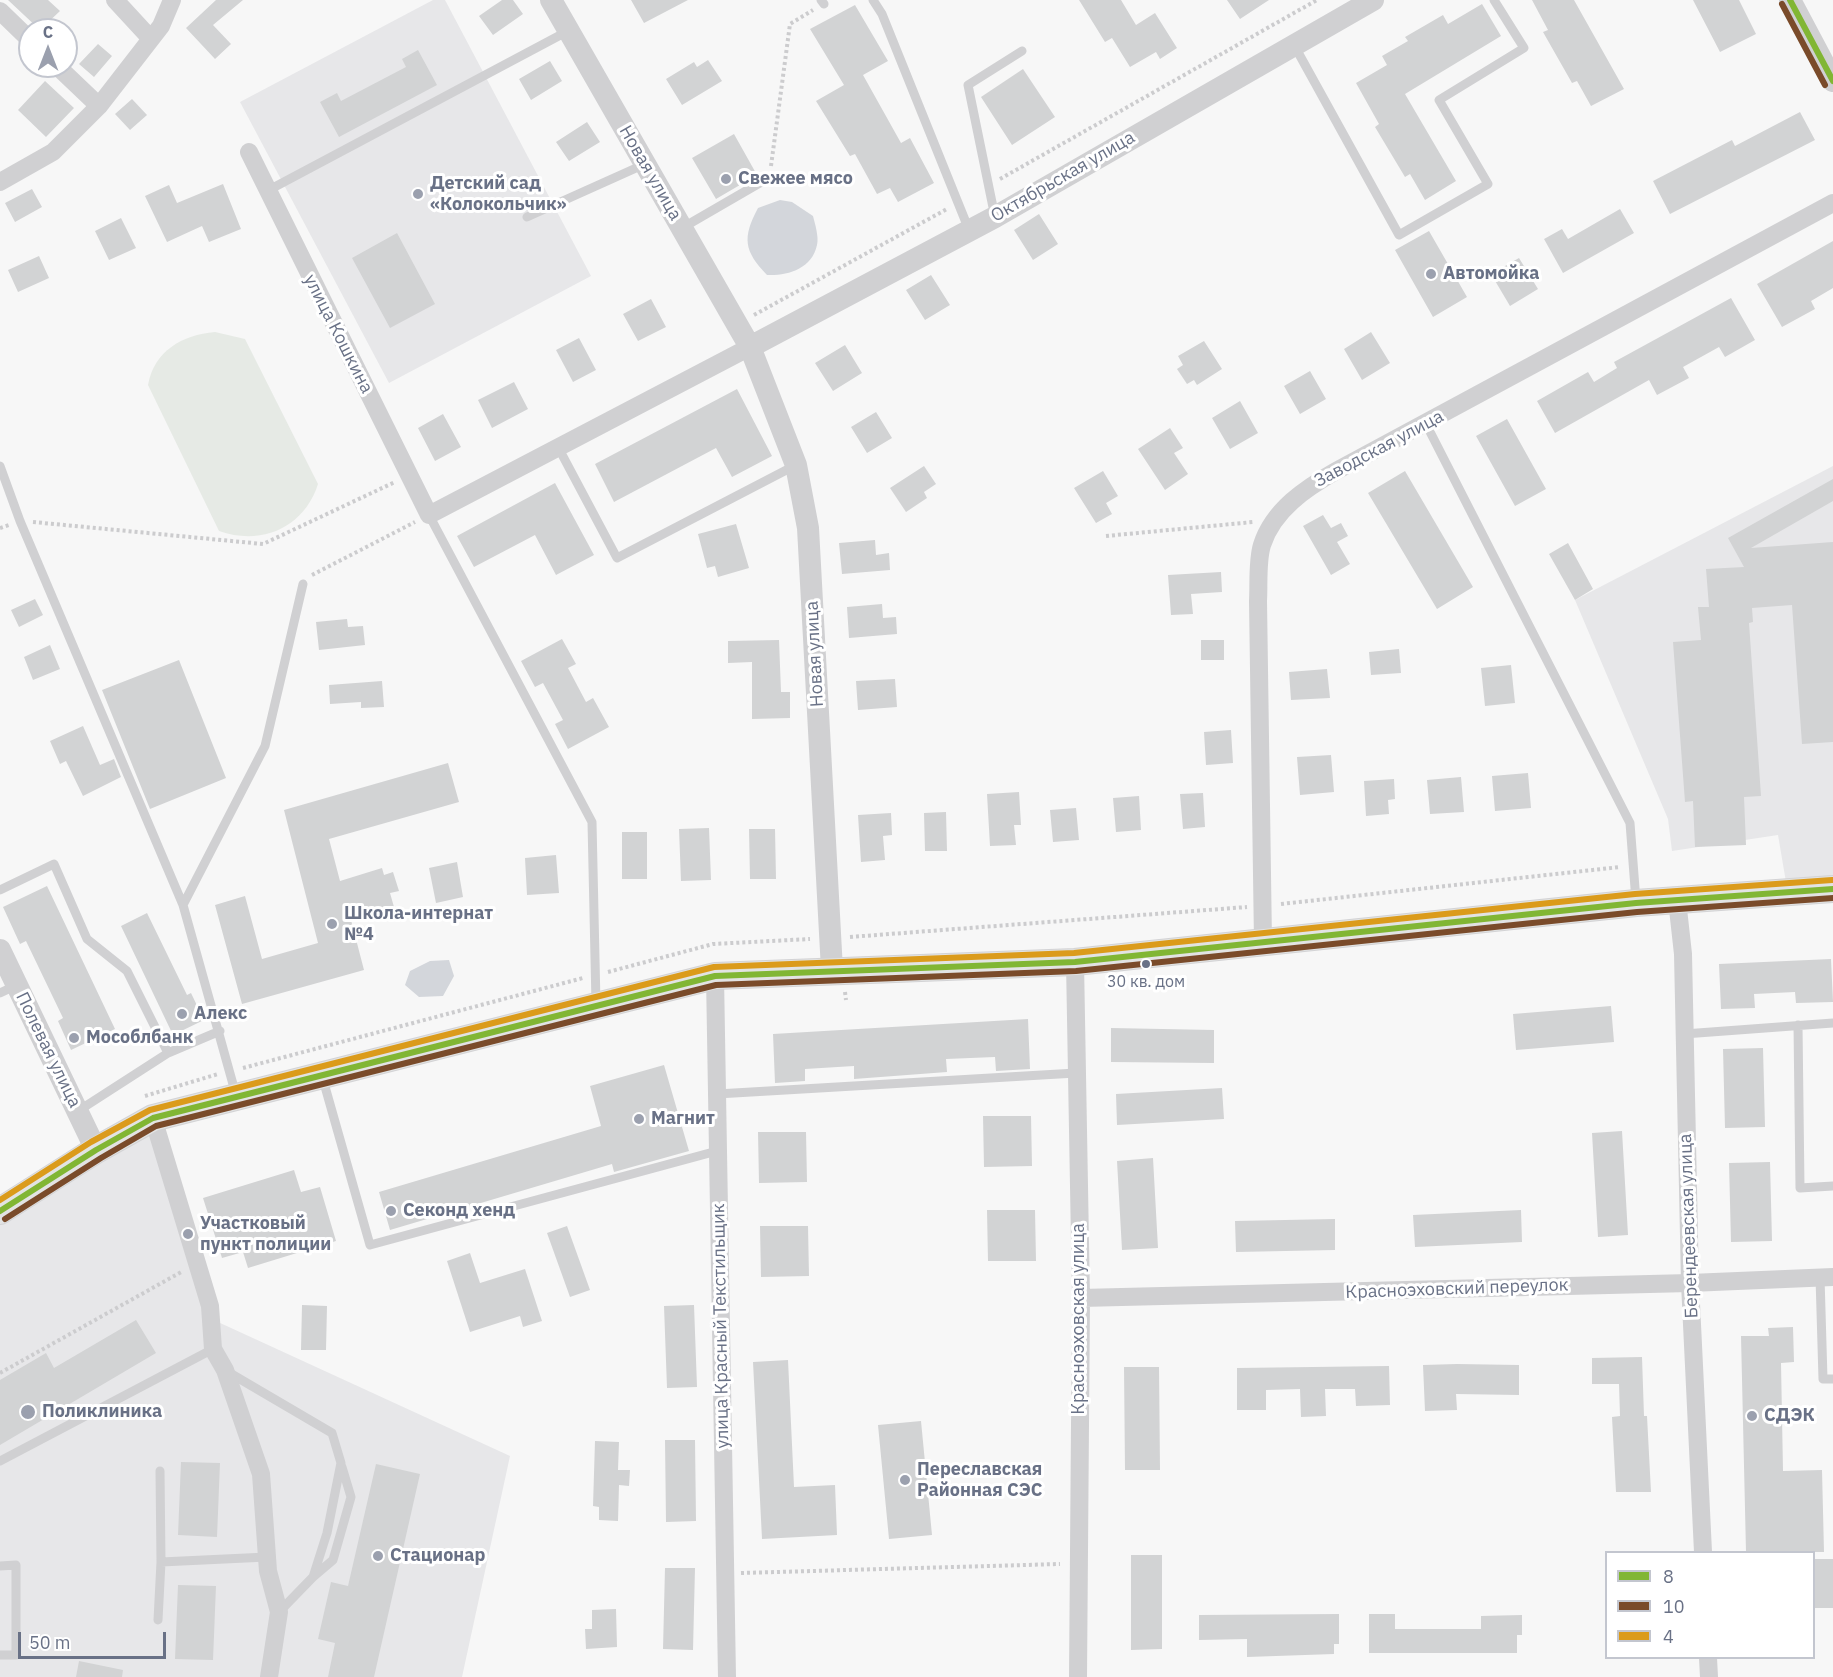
<!DOCTYPE html>
<meta charset="utf-8">
<style>
body{margin:0}
#map{position:relative;width:1833px;height:1677px;overflow:hidden;background:#f7f7f7;font-family:"IBM Plex Sans",sans-serif}
canvas{display:block}
.legend{position:absolute;left:1605px;top:1551px;width:210px;height:108px;box-sizing:border-box;background:#fff;border:2px solid #c3c6cf;margin:0;padding:8px 10px;list-style:none;font-size:18px;color:#697186}
.legend li{display:flex;align-items:center;gap:12px;height:30px}
.legend b{width:30px;border:2px solid #c3c6cf}
.north{position:absolute;left:18px;top:18px;width:60px;height:60px;box-sizing:border-box;background:#fff;border:2px solid #c3c6cf;border-radius:50%;rotate:0deg;font-size:16px;font-weight:700;line-height:24px;text-align:center;color:#697186}
.north::after{content:'';display:block;margin:auto;width:21px;height:27px;background:#9ba0ae;clip-path:polygon(50% 0,100% 100%,50% 72%,0 100%)}
.scale{position:absolute;left:18px;top:1632px;width:148px;height:27px;box-sizing:border-box;border:3px solid #697186;border-top:0;padding-left:8px;font-size:18px;line-height:21px;white-space:nowrap;color:#697186;-webkit-text-stroke:4px #fff;paint-order:stroke}
</style>
<div id="map">
<canvas width="1833" height="1677"></canvas>
<ul class="legend">
<li><b style="height:8px;background:#81b634"></b>8</li>
<li><b style="height:8px;background:#7a4b2a"></b>10</li>
<li><b style="height:8px;background:#db9b1b"></b>4</li>
</ul>
<div class="north">С</div>
<div class="scale">50 m</div>
</div>
<script>
const context = document.querySelector('canvas').getContext('2d');
context.lineJoin = 'round';
function paint(path, color) { context.fillStyle = color; context.fill(path, 'evenodd'); }
function trace(path, color, width, dash) { context.strokeStyle = color; context.lineWidth = width; context.lineCap = dash ? 'butt' : 'round'; context.setLineDash(dash || []); context.stroke(path); }
function write(font, color, halo, rows, align = 'center') {
  context.font = font + ' "IBM Plex Sans",sans-serif'; context.lineWidth = 6; context.setLineDash([]); context.textBaseline = 'middle'; context.strokeStyle = halo; context.fillStyle = color; for (const [text, x, y, turn = 0] of rows) {
    context.save(); context.translate(x, y); context.rotate((+turn || 0) * Math.PI / 180); context.textAlign = isNaN(turn) ? turn : align; if (halo) context.strokeText(text, 0, 0); context.fillText(text, 0, 0); context.restore();
  }
}
paint(new Path2D(`
 M433,0H445L591,276L389,383L240,102Z
 M1833,466V885L1787,888L1778,835L1672,851L1668,819L1575,600Z
 M154,1120L218,1322L510,1456L462,1677H0V1212Z`), '#e7e7e9');
paint(new Path2D(`
 M215,332L245,339L318,484C304,528 261,546 219,531L148,385C154,351 182,335 215,332Z`), '#e6eae5');
paint(new Path2D(`
 M780,200L792,202L813,216C815,224 819,237 817,245C812,269 787,276 767,275C744,251 742,238 758,208Z
 M449,960L454,976L443,996L419,997L405,985L410,971L430,961Z`), '#d3d6db');
paint(new Path2D(`
 M8,0H48L60,11L40,30Z
 M216,0H243L213,25L231,44L215,59L186,28Z
 M502,0H513L523,14L493,35L479,16Z
 M631,0H688L644,23Z
 M1079,0H1121L1136,25L1155,13L1177,48L1160,59L1156,52L1130,67L1112,38L1105,42Z
 M1227,0H1269L1240,19Z
 M1532,0H1574L1624,89L1591,106L1577,81L1572,83L1543,32L1548,30Z
 M1693,0H1739L1756,34L1720,52Z
 M1482,4L1501,36L1405,94L1456,181L1425,200L1410,174L1405,177L1375,127L1379,124L1356,83L1387,65L1382,56L1408,41L1405,37L1443,15L1448,24Z
 M855,5L888,61L863,75L901,143L910,138L934,183L898,202L890,188L877,194L855,154L850,156L816,101L844,85L810,29Z
 M98,44L112,56L94,77L79,64Z
 M418,50L437,85L339,137L320,102L337,93L341,101L406,67L402,59Z
 M708,60L722,81L682,105L666,79L694,62L697,67Z
 M550,61L562,81L531,100L519,79Z
 M1023,69L1055,117L1012,145L981,97Z
 M45,81L74,108L46,137L18,110Z
 M132,99L147,115L130,130L115,114Z
 M1800,112L1815,140L1670,214L1653,181L1732,140L1735,146Z
 M587,122L600,142L569,161L556,142Z
 M734,134L757,175L716,199L692,158Z
 M223,184L241,229L209,242L202,226L167,242L145,196L169,185L177,203Z
 M32,189L42,207L15,222L5,203Z
 M1620,209L1634,233L1563,273L1544,239L1562,229L1568,239Z
 M1039,214L1058,244L1033,260L1014,230Z
 M121,218L136,248L109,260L95,231Z
 M1429,231L1467,297L1433,317L1395,250Z
 M397,233L435,304L390,328L352,258Z
 M1833,241V288L1811,301L1815,309L1782,327L1757,284Z
 M39,256L49,278L18,292L8,270Z
 M1519,258L1538,289L1510,306L1491,274Z
 M931,275L950,305L925,320L906,290Z
 M1731,298L1755,340L1725,357L1719,347L1683,367L1689,378L1657,395L1649,380L1555,433L1537,401L1588,372L1594,382L1617,368L1614,362Z
 M651,299L666,327L638,341L623,314Z
 M1371,332L1390,363L1362,380L1344,349Z
 M579,338L596,370L573,382L556,350Z
 M1204,341L1222,369L1197,385L1194,380L1187,384L1177,369L1183,365L1178,356Z
 M845,345L862,373L833,391L815,363Z
 M1310,371L1326,399L1300,414L1284,386Z
 M514,382L528,409L492,428L478,400Z
 M737,389L772,456L732,477L716,448L614,502L595,464Z
 M1240,401L1258,433L1230,449L1212,418Z
 M876,412L892,438L867,453L851,427Z
 M443,414L461,447L435,461L418,428Z
 M1507,419L1546,489L1515,506L1476,436Z
 M1170,428L1183,448L1174,453L1188,474L1165,490L1138,449Z
 M924,466L936,484L924,492L927,498L906,512L890,488Z
 M1103,471L1118,496L1106,503L1112,514L1096,523L1074,488Z
 M1405,471L1473,587L1437,609L1368,493Z
 M1833,479V501L1751,548L1833,542V742L1802,744L1792,605L1752,608L1753,622L1749,623L1761,796L1744,797L1746,845L1695,847L1693,801L1685,802L1673,642L1701,640L1698,607H1709L1706,569L1744,567L1728,538Z
 M555,483L594,555L556,575L535,535L474,567L457,536Z
 M1323,515L1331,528L1341,523L1348,536L1337,542L1350,564L1331,575L1303,526Z
 M736,524L749,568L718,577L715,566L707,568L698,534Z
 M875,540L876,555L889,553L890,570L842,574L839,543Z
 M1568,543L1593,589L1575,600L1549,554Z
 M1221,572L1222,592L1191,594L1193,614L1171,615L1168,575Z
 M35,599L43,615L19,627L11,610Z
 M882,604L883,618L896,617L897,634L849,638L847,607Z
 M347,619L348,627L363,626L365,645L319,650L316,622Z
 M562,639L576,664L568,668L586,702L593,698L609,727L568,749L555,724L563,720L543,683L535,687L521,661Z
 M779,640L781,692H790V718L752,719V662L728,663V641Z
 M1201,640H1224V660H1201Z
 M50,645L60,669L33,680L24,657Z
 M1399,649L1401,673L1371,675L1369,652Z
 M179,660L226,778L150,809L102,690Z
 M1511,665L1515,703L1485,706L1481,668Z
 M1327,669L1330,698L1291,700L1289,672Z
 M895,679L897,707L858,710L856,681Z
 M382,681L384,707L361,708V702L330,704L329,685Z
 M83,726L100,765L114,759L121,777L83,796L66,761L60,764L50,741Z
 M1231,730L1233,763L1206,765L1204,732Z
 M1331,755L1334,792L1300,795L1297,757Z
 M448,763L459,802L329,839L340,881L382,868L384,875L393,872L399,891L390,893L394,907L351,920L364,970L242,1004L215,905L245,896L262,959L318,943L284,810Z
 M1528,773L1531,808L1495,811L1492,776Z
 M1461,777L1464,812L1430,814L1427,780Z
 M1394,779L1395,799L1388,800L1389,814L1366,816L1364,781Z
 M1019,792L1021,825H1014L1016,845L990,846L987,794Z
 M1203,793L1205,827L1183,829L1180,794Z
 M1139,796L1141,830L1116,832L1113,798Z
 M1076,808L1079,840L1053,842L1050,810Z
 M946,812L947,851H925L924,813Z
 M891,813L892,835L883,836L885,860L861,862L858,815Z
 M709,828L711,880L681,881L679,829Z
 M749,829H775L776,879H750Z
 M622,832H647V879H622Z
 M556,855L559,893L527,895L525,858Z
 M457,862L463,897L436,903L429,868Z
 M47,886L115,1029L71,1050L58,1021L63,1018L26,941L20,944L3,907Z
 M147,913L187,995L191,993L204,1020L173,1035L121,926Z
 M1831,959L1833,1002L1796,1003L1795,992L1754,994L1755,1008L1721,1009L1719,964Z
 M1611,1006L1614,1042L1516,1050L1513,1014Z
 M1028,1019L1030,1069L996,1071L995,1057L946,1059L947,1072L854,1079V1066L805,1069V1081L775,1083L773,1034Z
 M1111,1028L1214,1030V1063L1111,1062Z
 M1763,1048L1765,1127L1725,1128L1723,1049Z
 M664,1065L689,1151L614,1172L612,1164L390,1230L379,1192L601,1126L590,1086Z
 M1222,1088L1224,1119L1117,1125L1116,1094Z
 M983,1116H1031L1032,1166L984,1167Z
 M1622,1131L1628,1235L1598,1237L1592,1133Z
 M758,1132H806L807,1182L759,1183Z
 M1153,1158L1158,1248L1122,1250L1117,1161Z
 M1770,1162L1772,1241L1731,1242L1729,1163Z
 M294,1170L301,1192L320,1187L336,1241L248,1268L243,1252L222,1258L203,1198Z
 M987,1210H1035L1036,1261H988Z
 M1521,1210L1522,1242L1415,1247L1413,1215Z
 M1335,1219V1250L1236,1252L1235,1221Z
 M567,1226L590,1290L570,1297L547,1233Z
 M760,1226H808L809,1276L761,1277Z
 M470,1253L480,1283L525,1269L542,1321L523,1327L520,1316L470,1332L447,1261Z
 M302,1305L327,1306L326,1350H301Z
 M694,1305L697,1387L667,1388L664,1306Z
 M136,1320L156,1353L0,1445V1380L46,1353L54,1368Z
 M1793,1327L1794,1362L1781,1363L1783,1471L1822,1470L1824,1552H1746L1741,1336H1769L1768,1328Z
 M1642,1357L1644,1416H1647L1651,1492H1616L1612,1417L1620,1416L1619,1384H1592V1358Z
 M788,1360L794,1487L835,1485L837,1535L762,1539L753,1362Z
 M1457,1364L1519,1365V1395L1456,1394L1457,1410L1425,1411L1423,1365Z
 M1389,1366L1390,1405L1356,1406L1355,1389H1325L1326,1416L1301,1417L1300,1389L1266,1390V1410H1237V1368Z
 M1124,1367H1159L1160,1470H1125Z
 M921,1421L932,1535L889,1539L878,1425Z
 M665,1440H695L696,1521L666,1522Z
 M595,1441L619,1442L618,1470H630L629,1486L619,1485L618,1521L599,1520V1507L593,1506Z
 M181,1462L220,1463L217,1537L178,1535Z
 M376,1464L420,1474L374,1677H328L335,1643L318,1639L331,1582L348,1586Z
 M1131,1555H1162V1649L1131,1650Z
 M1814,1559H1833V1608H1814Z
 M665,1568H695L693,1650L663,1649Z
 M178,1585L216,1586L213,1660L175,1659Z
 M616,1609L617,1647L586,1649L585,1629H592V1610Z
 M1339,1614V1644H1334V1654L1247,1657V1639L1199,1640V1615Z
 M1369,1614H1395V1629H1481V1616L1522,1615V1635H1517V1653H1369Z
 M79,1661L123,1670L122,1677H76Z`), '#d2d3d4');
const secondary = new Path2D(`
 M0,1211L96,1150L153,1118L715,976L1075,962L1636,903L1833,889`);
trace(secondary, '#d3d3d5', 28);
trace(new Path2D(`
 M771,166L790,24L813,10
 M1000,179L1317,0
 M754,315L947,209
 M33,522L263,544L395,482
 M0,528L9,525
 M1106,536L1253,522
 M312,575L415,522
 M1281,904L1620,867
 M850,937L1247,907
 M608,972L713,944L810,939
 M845,992L846,1000
 M243,1068L583,978
 M145,1096L218,1074
 M0,1373L183,1271
 M741,1573L1060,1564`), '#ccccce', 4, [3, 3]);
trace(new Path2D(`
 M821,0L824,4
 M873,0L882,14L969,230
 M1294,45L1399,235L1488,184L1439,100L1524,48L1494,0
 M267,191L568,31
 M527,217L645,164
 M995,217L968,85L1022,51
 M682,228L770,177
 M1426,424L1630,823L1636,901
 M558,447L617,558L796,465
 M0,466L20,521L183,905
 M429,515L592,822L596,1004
 M0,890L54,864L87,939L127,971L168,1053
 M0,993L17,985
 M1798,1025L1800,1188L1833,1186
 M1684,1034L1833,1023
 M322,1076L370,1245L717,1151
 M717,1094L1076,1073
 M236,1095L183,905L265,746L303,584
 M78,1111L168,1053L220,1031
 M1820,1277L1823,1379H1833
 M228,1372L332,1433L341,1463L327,1533L313,1577L279,1612
 M0,1461L213,1349
 M160,1471L161,1562L267,1557
 M0,1566L16,1565V1655H0
 M313,1577L333,1560L351,1497L342,1467
 M158,1620L161,1562`), '#d0d0d2', 9);
trace(new Path2D(`
 M115,0L151,39
 M0,11L30,40
 M57,66L99,106
 M249,152L429,515L750,347
 M0,182L53,152L99,106L161,26L172,0
 M1677,900L1683,954L1690,1283L1703,1552
 M1263,942L1258,601C1259,584 1257,561 1262,545C1273,510 1306,488 1336,471L1833,203
 M1075,962L1081,1298L1078,1677
 M715,976L727,1677
 M153,1118L210,1306L213,1349L225,1370L261,1474L268,1571L279,1612L269,1677
 M1081,1298L1690,1283L1833,1277
 M1708,1658L1709,1677`), '#d0d0d2', 18);
trace(new Path2D(`
 M551,0L750,347L796,465L808,528L832,970
 M1790,0L1833,81
 M750,347L995,217L1373,0
 M0,950L96,1150`), '#d0d0d2', 22);
trace(secondary, '#e2e3e3', 26);
trace(new Path2D(`
 M1790,0L1833,81
 M0,1211L96,1150L153,1118L715,976L1075,962L1636,903L1833,889`), '#81b634', 6);
trace(new Path2D(`
 M1782,4L1825,85
 M5,1219L101,1158L156,1126L716,985L1076,971L1637,912L1833,898`), '#7a4b2a', 6);
trace(new Path2D(`
 M0,1200L91,1142L150,1110L714,967L1074,953L1635,894L1832,880`), '#db9b1b', 6);
for (const [x, y, r, color] of [
 [726,179,6,"#9ba0ae"],
 [418,194,6,"#9ba0ae"],
 [1431,274,6,"#9ba0ae"],
 [332,924,6,"#9ba0ae"],
 [1146,964,5,"#697186"],
 [182,1014,6,"#9ba0ae"],
 [74,1038,6,"#9ba0ae"],
 [639,1119,6,"#9ba0ae"],
 [391,1211,6,"#9ba0ae"],
 [188,1234,6,"#9ba0ae"],
 [28,1412,8,"#9ba0ae"],
 [1752,1416,6,"#9ba0ae"],
 [905,1480,6,"#9ba0ae"],
 [378,1556,6,"#9ba0ae"]
]) { const dot = new Path2D(); dot.arc(x, y, r, 0, 2 * Math.PI); context.fillStyle = color; context.fill(dot); trace(dot, '#fff', 2); }
write('16px', '#697186', '#fff', [
 ["30 кв. дом",1146,982]
]);
write('18px', '#697186', '#fff', [
 ["Новая улица",650,173,60],
 ["Октябрьская улица",1063,177,-30],
 ["улица Кошкина",338,334,63],
 ["Заводская улица",1379,449,-28],
 ["Новая улица",815,654,-93],
 ["Полевая улица",48,1050,64],
 ["Берендеевская улица",1689,1226,-92],
 ["Красноэховский переулок",1457,1289,-2],
 ["Красноэховская улица",1079,1319,-90],
 ["улица Красный Текстильщик",721,1326,-91]
]);
write('bold 18px', '#697186', '#fff', [
 ["Свежее мясо",738,179],
 ["Детский сад",430,184],
 ["«Колокольчик»",430,205],
 ["Автомойка",1443,274],
 ["Школа-интернат",344,914],
 ["№4",344,935],
 ["Алекс",194,1014],
 ["Мособлбанк",86,1038],
 ["Магнит",651,1119],
 ["Секонд хенд",403,1211],
 ["Участковый",200,1224],
 ["пункт полиции",200,1245],
 ["Поликлиника",42,1412],
 ["СДЭК",1764,1416],
 ["Переславская",917,1470],
 ["Районная СЭС",917,1491],
 ["Стационар",390,1556]
], 'left');
</script>
